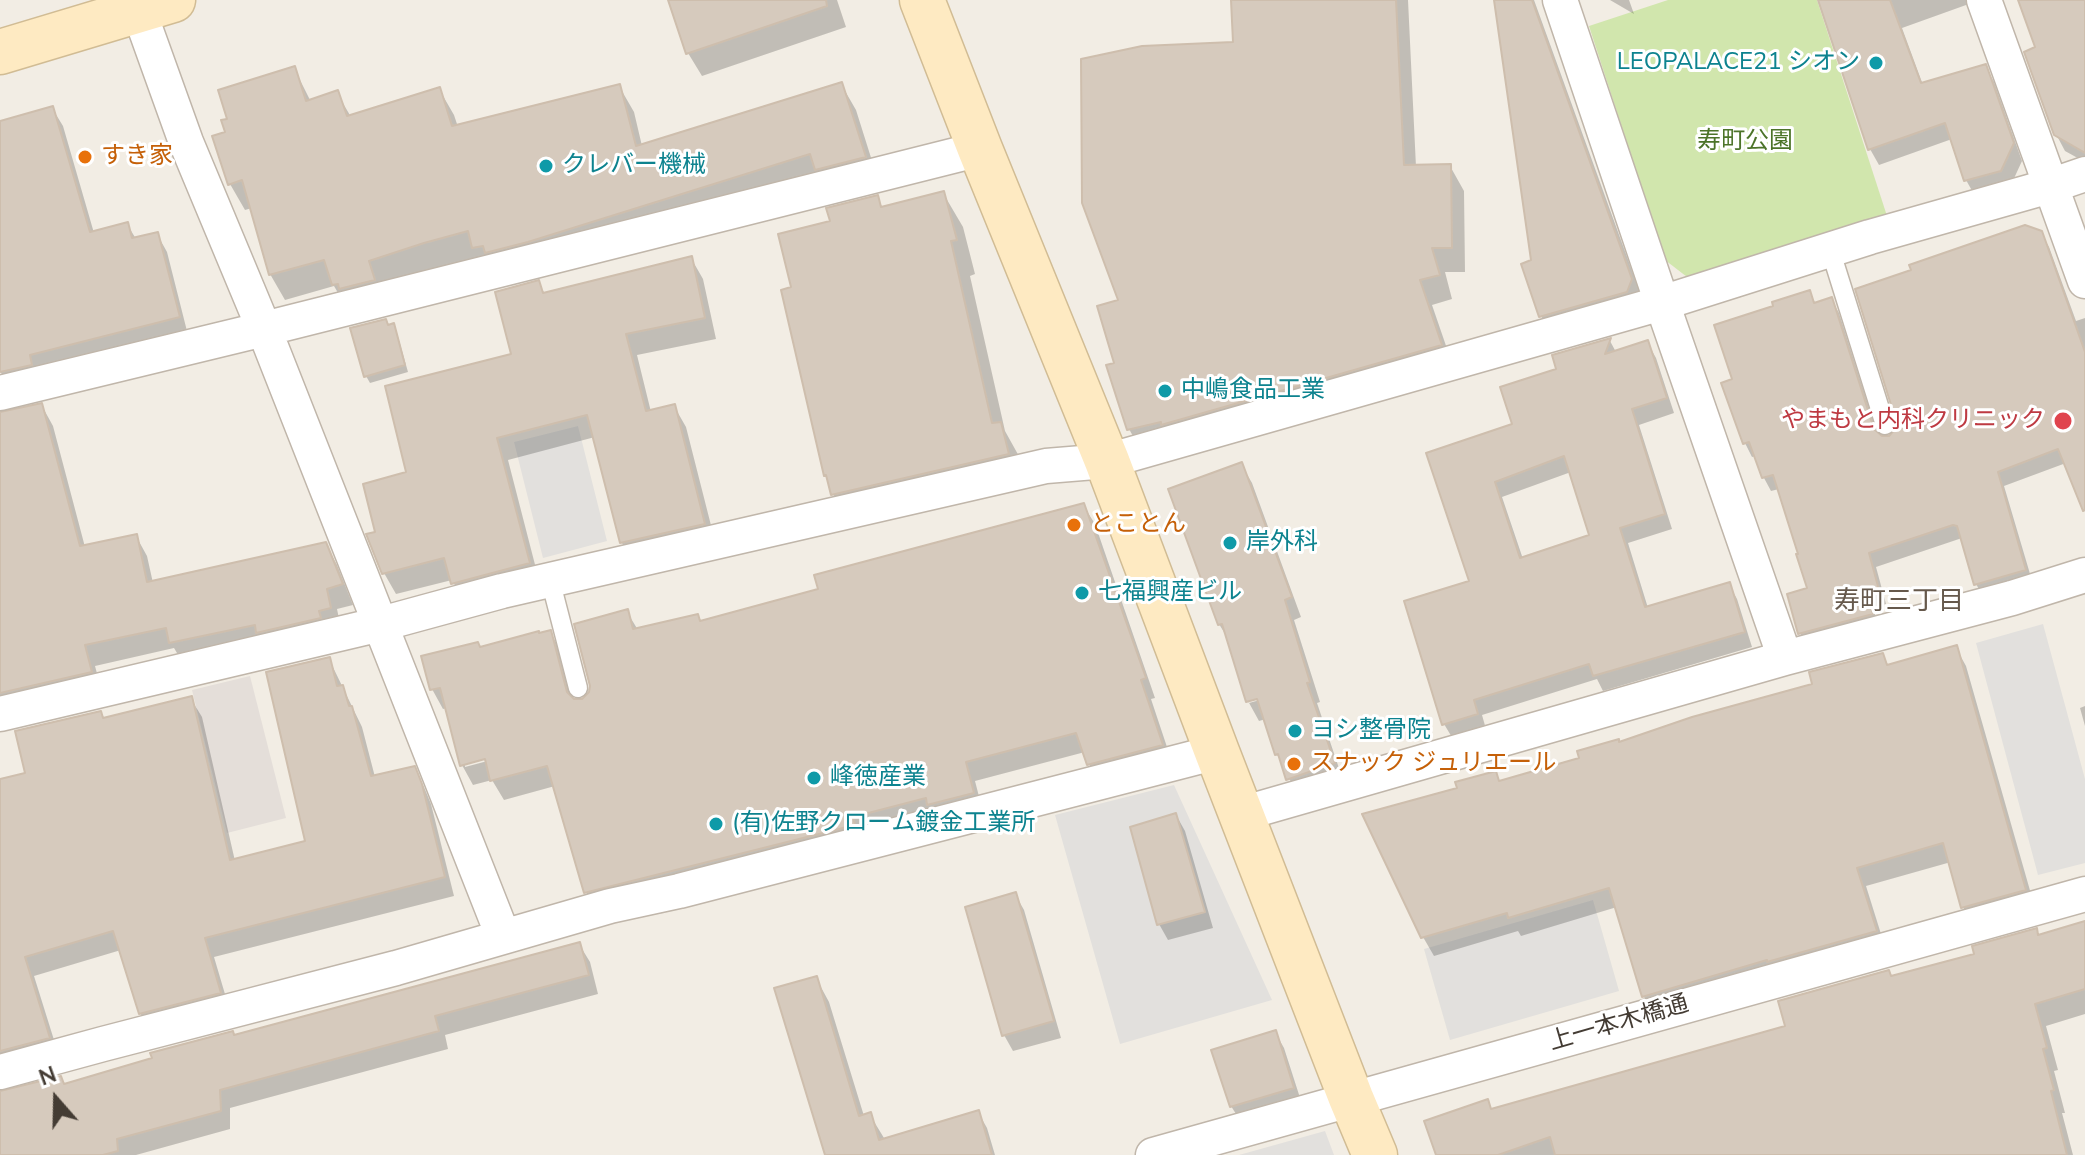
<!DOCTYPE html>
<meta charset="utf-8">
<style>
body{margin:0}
#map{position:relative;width:2085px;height:1155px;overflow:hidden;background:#f2ede4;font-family:"Nunito Sans",sans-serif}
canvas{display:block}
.north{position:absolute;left:16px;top:1059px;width:80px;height:80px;-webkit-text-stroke:6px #fff;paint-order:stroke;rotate:340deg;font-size:22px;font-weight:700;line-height:32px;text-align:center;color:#443c34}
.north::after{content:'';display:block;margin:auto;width:28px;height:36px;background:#443c34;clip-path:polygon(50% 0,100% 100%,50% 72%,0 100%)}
</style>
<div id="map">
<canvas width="2085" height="1155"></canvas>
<div class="north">N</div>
</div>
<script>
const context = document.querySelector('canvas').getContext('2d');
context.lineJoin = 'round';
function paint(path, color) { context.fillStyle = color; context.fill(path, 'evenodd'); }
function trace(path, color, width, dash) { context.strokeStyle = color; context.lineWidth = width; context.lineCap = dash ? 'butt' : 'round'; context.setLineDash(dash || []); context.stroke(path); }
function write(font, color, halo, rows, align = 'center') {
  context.font = font + ' "Nunito Sans","Noto Sans JP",sans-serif'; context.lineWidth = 6; context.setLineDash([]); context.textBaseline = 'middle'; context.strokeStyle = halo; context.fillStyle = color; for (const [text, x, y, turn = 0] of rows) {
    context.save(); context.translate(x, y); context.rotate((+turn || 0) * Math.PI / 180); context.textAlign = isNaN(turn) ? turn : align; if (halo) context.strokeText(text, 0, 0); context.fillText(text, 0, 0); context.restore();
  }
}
paint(new Path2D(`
 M250,676L286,818L227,833L192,690Z`), '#e4ded9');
paint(new Path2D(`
 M1668,0H1817L1887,216L1691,280L1665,260L1589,26Z`), '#d1e6ad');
paint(new Path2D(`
 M578,426L607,541L543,558L514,442Z
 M2043,624L2085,779V863L2038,875L1976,643Z
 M1174,785L1272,1000L1120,1044L1055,815Z
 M1593,900L1619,991L1450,1040L1424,949Z
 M1325,1131L1334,1155H1239Z`), '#e2e0dd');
paint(new Path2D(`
 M671,0H837L846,27L702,76L688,53Z
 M1233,0H1408L1416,167L1450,166L1464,191L1465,272H1445L1452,299L1432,305L1454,369L1143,454L1129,429L1117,364L1121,301L1235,44Z
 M1496,0H1534L1643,301L1553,337L1541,316Z
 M1610,0H1629L1634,14Z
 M1820,0H1980L1902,28L1923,85L1985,66L1994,82L2022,161L2010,187L1975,196L1966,180L1952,139L1879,165L1870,149Z
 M2020,0H2085V162L2065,151L2056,134L2037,48Z
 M294,68L311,102L337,93L351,117L439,89L454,115L458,127L619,86L634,112L642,146L841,84L856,110L879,183L348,310L334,286L285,300L270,274L252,208L245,210L230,184L227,133Z
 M52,108L63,126L94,233L127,224L136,239L157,234L167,252L188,335L11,390L0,371V123Z
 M943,193L963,227L975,274L970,276L1005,431L1020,458L1027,488L853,528L833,494L826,475L784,291L793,289L832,223L877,198L883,209Z
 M2040,232L2049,247L2076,321L2085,318V512L2066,463L2004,486L2033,584L1984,598L1976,584L1962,538L1876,567L1886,604L1873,608L1879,628L1808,647L1800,633L1809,590L1800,555L1779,489L1771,491L1764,478L1756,456L1752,457L1745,443L1734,380L1776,307L1809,292L1816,304L1831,299L1839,313L1878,436L1888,439Z
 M691,258L703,279L716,339L637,355L651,412L674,406L686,427L716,545L634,564L622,543L595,437L508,460L540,584L465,604L452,580L396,594L384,573L377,533L408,474L514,356L538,283L545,294Z
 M393,326L397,333L408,372L370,383L366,376L388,327Z
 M1610,341L1616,352L1647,342L1656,358L1674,413L1639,425L1672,529L1628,543L1648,608L1729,584L1737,599L1752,647L1603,691L1597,679L1482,715L1486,729L1453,739L1444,724L1471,582L1429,454L1515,426L1559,370ZM1571,472L1592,536L1523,559L1502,497Z
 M42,406L53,426L85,547L136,536L147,556L153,583L326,545L337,565L353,605L337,609L341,628L183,663L174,648L95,666L102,692L0,717V426Z
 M1241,464L1252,483L1301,617L1294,620L1320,702L1317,703L1344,783L1299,798L1277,754L1266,719L1259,721L1248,701L1230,642L1219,624ZM1267,698L1249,703V699Z
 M1083,505L1095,524L1155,698L1151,699L1173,765L1100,784L1089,764L1085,752L975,781L983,812L597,911L586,892L555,786L504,800L492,780L473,785L462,765L447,708L443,709L432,689L480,649L550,632L561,651L574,701L589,697L627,612L638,630L701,623L820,590ZM494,755L495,759L465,767V763Z
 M1956,648L1966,666L2035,908L1974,926L1963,907L1951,862L1866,886L1886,950L1654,1015L1644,997L1617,907L1521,936L1518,931L1434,956L1423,937L1459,790L1495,773L1500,783L1581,759L1619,744L1814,685L1882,655L1889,666Z
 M329,659L362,727L375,777L414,768L424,787L431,804L454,896L214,957L230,1011L151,1032L140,1013L121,950L34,976L59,1056L0,1074V781L27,774L100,713L104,719L191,699L202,717L235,861L307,842Z
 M2085,706V726L2080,708Z
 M1176,815L1185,831L1213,928L1168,940L1159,924Z
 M1015,894L1024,910L1061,1038L1013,1051L1004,1035L967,909Z
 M2085,923V1014L2046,1026L2058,1070L2054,1071L2065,1113H2062L2073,1155H1438L1487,1101L1493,1111L1788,1028L1892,978L1977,955L2036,931L2039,936Z
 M579,944L590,962L598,994L445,1035L448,1049L230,1108V1129L136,1155H0V1093L65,1086L234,1037Z
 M816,978L829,1002L864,1116L870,1115L884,1138L889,1155H827Z
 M1275,1032L1284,1048L1302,1104L1241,1122L1231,1106Z
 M978,1112L987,1128L995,1155H907Z`), '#0003');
const building = new Path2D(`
 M668,0H826L827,6L686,54Z
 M1231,0H1396L1404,165L1451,164L1452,248H1432L1440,275L1420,280L1442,345L1161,425V422L1127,430L1106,365L1114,363L1097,306L1118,300L1082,203L1081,59L1142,46L1233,42Z
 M1494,0H1532L1632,279L1627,292L1539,317L1521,264L1531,260Z
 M1818,0H1890L1921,83L1986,64L2014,143L2001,171L1964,181L1945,123L1868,150Z
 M2018,0H2085V153L2054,135L2024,52L2035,47Z
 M295,66L306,101L338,90L347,116L440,87L452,126L620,84L636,146L842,82L866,157L815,170L810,154L528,242L485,253L483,246L472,248L468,231L424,243L369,261L375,280L339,289L338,284L332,285L324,260L269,275L242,180L228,185L212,136L225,132L221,120L227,119L218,90Z
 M53,106L90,232L128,222L132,238L158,232L180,317L30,355L32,365L0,372V121Z
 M944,191L957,240L951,241L992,423L1001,422L1009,454L831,495L826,475L824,476L781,290L791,287L778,234L830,221L826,208L878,195L881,207Z
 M2025,225L2042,231L2085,352V510L2083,511L2058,449L1998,472L2026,570L1974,585L1957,526L1953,525L1869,553L1879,590L1867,594L1873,614L1798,634L1787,594L1807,588L1796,554H1798L1773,475L1762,478L1749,442L1743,444L1721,383L1732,379L1714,325L1773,306L1772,302L1810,290L1814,303L1832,297L1874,429L1882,436H1889L1896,428V421L1855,289L1911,270L1909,265Z
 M692,256L705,318L626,334L646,411L675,404L705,524L620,543L587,415L497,438L530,563L451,584L444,558L382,574L366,534L375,532L363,484L406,472L385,386L511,354L495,292L539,280L543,293Z
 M386,319L388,325L394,323L405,365L364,377L350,328Z
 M1611,338L1605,354L1648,340L1667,398L1632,409L1665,514L1620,528L1645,607L1730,582L1745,632L1593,676L1589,664L1474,700L1478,714L1442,725L1404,601L1469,581L1426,453L1512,424L1500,387L1556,369L1552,355ZM1564,456L1589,535L1520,558L1495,482Z
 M42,403L80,546L137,534L147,582L326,542L343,584L327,589L331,608L319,611L321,618L256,633L255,625L169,643L166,628L85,645L92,672L0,693V412Z
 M1242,462L1292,597L1285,600L1310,682L1307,683L1335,763L1286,780L1278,754L1275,755L1257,699L1246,702L1222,624L1218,625L1168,489Z
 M1084,503L1146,678L1141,680L1163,745L1087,765L1076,733L966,762L974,793L927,805L926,798L853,817L855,825L584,893L547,766L490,781L485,759L460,766L440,688L430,690L421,656L478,642L480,647L539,631V633L551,630L567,692L574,699H582L589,692L590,686L574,624L628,609L633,629L698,614L700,621L818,589L814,575Z
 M1957,645L2026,890L1961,908L1943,843L1857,868L1877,931L1767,962V960L1642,997L1609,888L1508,918L1507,913L1421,938L1362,814L1457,788L1455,782L1496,771L1499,781L1579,758L1577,751L1619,739V742L1692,717L1812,684L1809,672L1883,653L1887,665Z
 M330,657L337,686L343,685L349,706H352L371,776L415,766L422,784L445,877L205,938L221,993L139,1014L113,931L25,957L50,1038L0,1051V779L25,773L15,731L101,711L103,718L192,696L230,860L305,841L266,672Z
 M1176,813L1205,912L1157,925L1130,827Z
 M1016,892L1054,1021L1002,1036L965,907Z
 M2085,921V989L2035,1004L2047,1048L2043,1049L2054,1090L2051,1091L2067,1155H1555L1550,1137L1498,1155H1436L1424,1121L1488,1099L1491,1109L1785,1026L1778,1001L1889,970L1891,976L1974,954L1972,946L2037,928L2038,935Z
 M580,942L589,975L435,1016L439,1031L220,1090L221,1111L117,1139L118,1151L103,1155H0V1091L61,1076L64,1084L152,1058L150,1053L233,1031L234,1035Z
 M817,976L859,1116L871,1112L879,1140L979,1110L992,1155H825L774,988Z
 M1276,1030L1294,1088L1230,1107L1211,1050Z`);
paint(building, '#d6cabd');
trace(building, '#cebead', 2);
const lane = new Path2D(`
 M1830,249L1885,425
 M550,579L578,688`);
const street = new Path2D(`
 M135,0L186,142L264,329L503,936
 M1560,0L1662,303L1785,658
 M1984,0L2085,281
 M0,393L264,329L980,149
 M0,714L381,624L502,591L1046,466L1107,461L1662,303L1870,237L2050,186L2085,174
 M1241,814L1785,658L2012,598L2085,575
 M0,1072L103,1044L396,968L610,906L679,891L1217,752
 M1153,1155L2085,894`);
const secondary = new Path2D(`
 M922,0L980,149L1107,461L1217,752L1351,1098L1375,1155
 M0,52L173,0`);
trace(lane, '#c0b6aa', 21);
trace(street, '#c0b6aa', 37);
trace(secondary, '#d1bc94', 47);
trace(lane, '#fff', 18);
trace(street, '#fff', 34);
trace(secondary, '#feeac2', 44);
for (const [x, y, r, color] of [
 [1876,63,8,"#0f9aa8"],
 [85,157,8,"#e8710a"],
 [546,166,8,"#0f9aa8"],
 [1165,391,8,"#0f9aa8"],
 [2063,421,10,"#e0444e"],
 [1074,525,8,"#e8710a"],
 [1230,543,8,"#0f9aa8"],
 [1082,593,8,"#0f9aa8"],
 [1295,731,8,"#0f9aa8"],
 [1294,764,8,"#e8710a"],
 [814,778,8,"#0f9aa8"],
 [716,824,8,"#0f9aa8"]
]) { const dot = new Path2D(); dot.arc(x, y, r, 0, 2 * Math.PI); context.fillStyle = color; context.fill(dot); trace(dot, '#fff', 3); }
write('24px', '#0d838f', '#fff', [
 ["LEOPALACE21 シオン",1860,63,"right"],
 ["クレバー機械",562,166],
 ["中嶋食品工業",1181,391],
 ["岸外科",1246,543],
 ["七福興産ビル",1098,593],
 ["ヨシ整骨院",1311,731],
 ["峰徳産業",830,778],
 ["(有)佐野クローム鍍金工業所",732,824]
], 'left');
write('24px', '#4c7429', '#fff', [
 ["寿町公園",1745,142]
]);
write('24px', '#c56008', '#fff', [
 ["すき家",101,157],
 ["とことん",1090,525],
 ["スナック ジュリエール",1310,764]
], 'left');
write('24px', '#be3a42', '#fff', [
 ["やまもと内科クリニック",2045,421]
], 'right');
write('24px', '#443c34', '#fff', [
 ["上一本木橋通",1619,1024,-16]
]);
write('26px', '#66594c', '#fff', [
 ["寿町三丁目",1899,603]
]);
</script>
